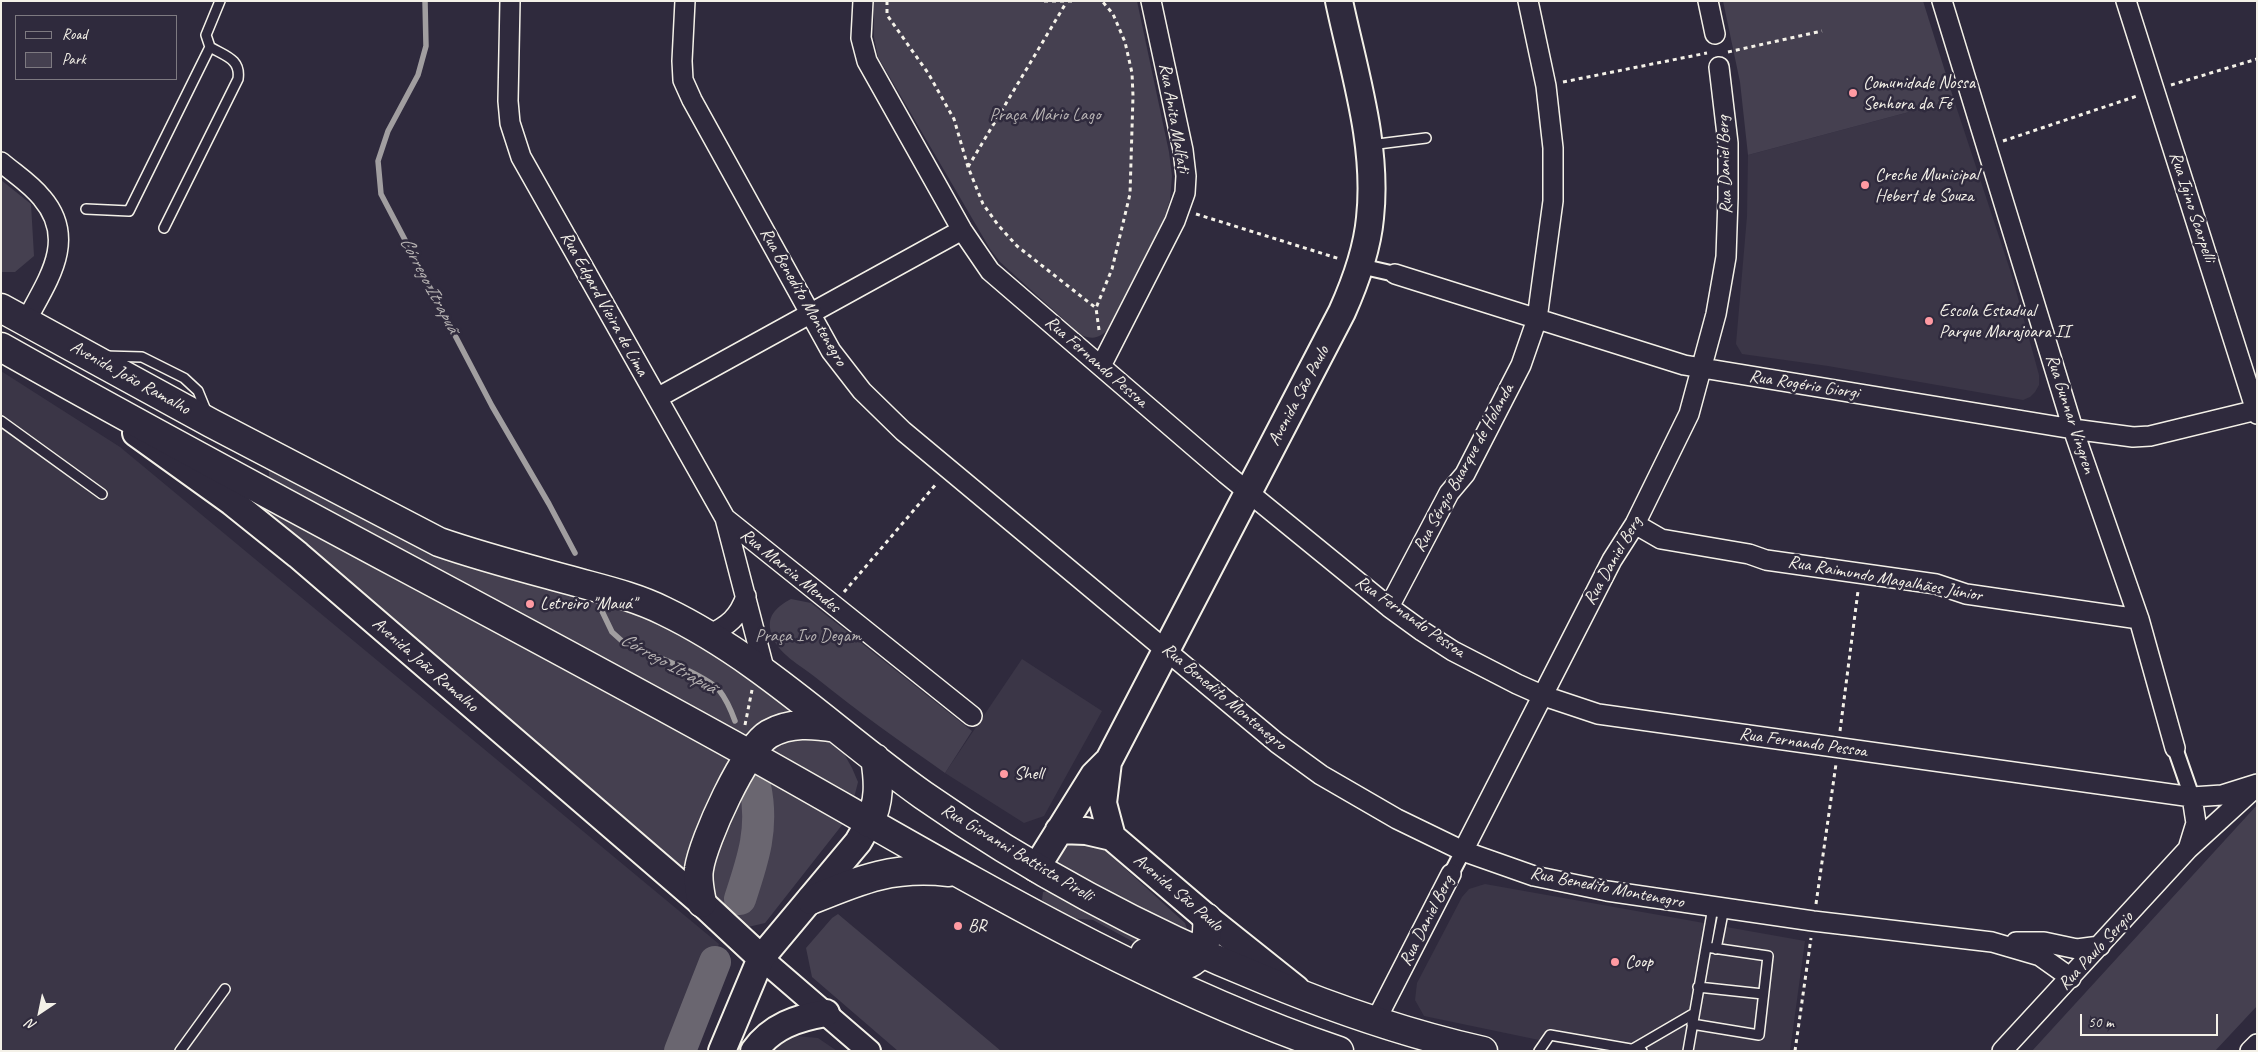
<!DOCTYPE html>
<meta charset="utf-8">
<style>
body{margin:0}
#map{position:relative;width:2258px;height:1052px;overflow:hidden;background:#2f2a3d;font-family:Caveat,sans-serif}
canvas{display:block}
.frame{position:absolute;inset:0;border:2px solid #f4f1e8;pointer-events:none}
.legend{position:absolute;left:15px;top:15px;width:162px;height:65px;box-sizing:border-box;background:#2f2a3d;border:1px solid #7e7a81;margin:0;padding:6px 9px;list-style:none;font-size:15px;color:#f4f1e8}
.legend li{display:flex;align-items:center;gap:10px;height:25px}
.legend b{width:25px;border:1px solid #7e7a81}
.north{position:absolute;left:15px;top:987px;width:50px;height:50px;-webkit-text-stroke:4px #2f2a3d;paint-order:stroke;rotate:214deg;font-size:14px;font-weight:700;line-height:20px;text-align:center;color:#f4f1e8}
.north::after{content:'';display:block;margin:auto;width:18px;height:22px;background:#f4f1e8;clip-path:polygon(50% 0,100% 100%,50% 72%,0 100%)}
.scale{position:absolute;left:2080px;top:1014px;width:138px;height:22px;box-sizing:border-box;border:2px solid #f4f1e8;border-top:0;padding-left:6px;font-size:15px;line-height:18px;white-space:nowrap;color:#f4f1e8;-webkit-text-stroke:4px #2f2a3d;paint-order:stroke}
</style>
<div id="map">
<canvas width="2258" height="1052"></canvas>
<div class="frame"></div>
<ul class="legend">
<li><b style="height:6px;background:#2f2a3d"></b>Road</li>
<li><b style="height:14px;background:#454050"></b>Park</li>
</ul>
<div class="north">N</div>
<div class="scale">50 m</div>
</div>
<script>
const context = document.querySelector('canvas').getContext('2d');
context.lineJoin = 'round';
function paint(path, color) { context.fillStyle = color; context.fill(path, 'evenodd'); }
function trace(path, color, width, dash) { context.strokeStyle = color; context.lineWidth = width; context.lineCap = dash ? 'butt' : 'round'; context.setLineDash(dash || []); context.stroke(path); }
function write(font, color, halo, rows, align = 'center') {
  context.font = font + ' Caveat,sans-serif'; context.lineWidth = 5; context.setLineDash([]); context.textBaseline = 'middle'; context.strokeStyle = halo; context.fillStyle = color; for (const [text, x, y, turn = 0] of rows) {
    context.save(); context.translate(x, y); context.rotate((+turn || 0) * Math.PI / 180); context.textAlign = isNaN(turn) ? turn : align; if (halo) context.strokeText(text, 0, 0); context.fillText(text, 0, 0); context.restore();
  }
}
paint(new Path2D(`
 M1954,100L2012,276L2039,375V385L2035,392L2030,397L2023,400L1828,366L1742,354L1736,344L1747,216L1748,155Z
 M1,371L120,447L719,944L675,1051H1Z
 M1022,659L1102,711L1044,816L1024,823L945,773Z
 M1485,884L1805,941L1790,1051H1608L1539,1040L1424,1016L1415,1000L1417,983L1462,897L1469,889Z
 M796,1036L818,1038L837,1051H770L784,1038Z`), '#3b3647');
paint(new Path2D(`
 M874,1H1137L1169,152L1172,176L1170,200L1164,219L1110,328C1099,338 1094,340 1081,335L1000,262L990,249L878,57L874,37Z
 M1723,1H1923L1954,100L1748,155L1740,82Z
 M1,180L31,204L34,256L15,272H1Z
 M275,465L688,632L833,734L852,768L858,782L851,810L842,825L765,923L748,927L304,542L269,514V469Z
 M791,599L811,603L972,731L945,773C901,742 857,711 815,677C800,665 778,654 772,635C765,617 776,607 791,599Z
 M2257,805V1006L2215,1051H2032Z
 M1073,842L1099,845L1185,923L1187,929L1182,932L1057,865C1056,854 1064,847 1073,842Z
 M1049,891L1170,957L1167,960L1093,920L1069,918L1048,906L1042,900L1043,892Z
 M838,914L1001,1051H898L812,977L806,948L832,918Z`), '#454050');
trace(new Path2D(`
 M425,1L426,46L418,75L388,131L378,161L381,194L492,406L549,504L575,553
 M600,607L612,632L622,641C644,652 705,674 719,690C727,700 731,710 735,721`), '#a19ea0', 5.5);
trace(new Path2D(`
 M740,899C753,860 764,828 755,786
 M680,1051L715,962`), '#6a6670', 32);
const service = new Path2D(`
 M1370,145L1426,138
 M86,209L129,211L210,47L206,35L220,1
 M164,228L238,79C241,59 225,56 210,47
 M105,356L142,357L184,378L198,391L207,413
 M1,421L102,494
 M1716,949L1724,908
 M1698,987L1763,994
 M1692,1024L1759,1035L1768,956L1706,947
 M1633,1049L1693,1014
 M180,1051L225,989
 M1539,1051L1550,1035L1642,1051
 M1688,1051L1713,907`);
const pedestrian = new Path2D(`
 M1360,266L1395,274
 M2175,748L2192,797
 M1451,874L1463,851`);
const minor = new Path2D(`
 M510,1L508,101L510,123L521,157L725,518L766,676
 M685,1L682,61L683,80L692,100L831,351L862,391L903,431L1277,743L1321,775L1397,819L1463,851L1534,876L1607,891L1813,921L1992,942L2040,956L2071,978
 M863,1L861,38L867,61L962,230L990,271L1226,474L1389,607L1422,631L1453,651L1517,684L1544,696L1598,714L2192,797L2222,795L2257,784
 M1708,1L1715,34
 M1942,1L2073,429L2139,619L2175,748
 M2126,1L2257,414
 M1,162C15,174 31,184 42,198C78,240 47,281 26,321
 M1395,274L1684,365L2073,429L2133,437L2150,436L2257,410
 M1101,366L1175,221L1185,193L1186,176L1183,150L1151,1
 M657,398L962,230
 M725,518L972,716
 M1635,524L1661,539L1749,554L1766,560L1936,584L1966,594L2139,619
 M1389,607L1449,493L1465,474L1521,365L1537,319L1553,201V148L1546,86L1528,1
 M708,635C728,626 739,617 746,596
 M2188,849L2196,823L2192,797
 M1463,851L1612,560L1635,524L1689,414L1716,314L1726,257L1728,198V143L1719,67
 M2016,942H2044L2077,949L2100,946
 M1375,1022L1451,874
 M2002,1051L2188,849L2256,787
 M2250,1051L2257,1044`);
const tertiary = new Path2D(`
 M761,958L869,1051`);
const secondary = new Path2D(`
 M136,433L232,502L298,555L702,903L761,958
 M1059,830L1086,831L1112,837
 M1036,868L1094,775L1107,762
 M1296,989L1207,918L1112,837L1103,803L1108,762L1342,312C1355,283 1367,251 1370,218C1378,145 1354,72 1339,1
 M722,1051L761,958L858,842L869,823
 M754,1051C772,1026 797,1018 826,1013`);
const trunk = new Path2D(`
 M1,308L211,423L439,542C482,557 525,568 569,580C601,589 634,596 664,611C760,657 837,734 923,795C1029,869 1144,931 1265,980C1335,1009 1408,1034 1483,1051
 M1,347C248,487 501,616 749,754C941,861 1130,980 1339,1051
 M869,823C880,802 879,782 875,758
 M811,900C862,879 892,866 949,872
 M702,903C700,892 697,880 699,869C703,841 745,748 769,734C790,722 813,724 836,728
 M1145,953C1152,957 1161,963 1170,965C1200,971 1209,942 1207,918`);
trace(service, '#f4f1e8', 12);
trace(pedestrian, '#f4f1e8', 18);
trace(minor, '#f4f1e8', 22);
trace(tertiary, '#f4f1e8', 26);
trace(secondary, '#f4f1e8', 30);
trace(trunk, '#f4f1e8', 31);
trace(new Path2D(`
 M887,1V15L928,73L954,119L968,167L983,204L998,225L1017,246L1096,308
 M1044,1H1072
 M1728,52L1822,31
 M1563,82L1707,53
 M2171,85L2257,59
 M2003,141L2137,96
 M968,167L1066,3
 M1196,214L1340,259
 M1099,330L1096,308L1112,269L1130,194L1133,96L1132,73L1125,42L1113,14L1102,1
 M844,592L937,483
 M745,725L752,690
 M1840,731L1858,591
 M1816,904L1836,764
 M1795,1051L1811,938`), '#f4f1e8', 3, [4, 4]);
trace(service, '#2f2a3d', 9);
trace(pedestrian, '#2f2a3d', 14);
trace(minor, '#2f2a3d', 19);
trace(tertiary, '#2f2a3d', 22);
trace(secondary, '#2f2a3d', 26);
trace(trunk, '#2f2a3d', 28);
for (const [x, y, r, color] of [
 [1853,93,5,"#ff9aa2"],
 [1865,185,5,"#ff9aa2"],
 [1929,321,5,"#ff9aa2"],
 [530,604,5,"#ff9aa2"],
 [1004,774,5,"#ff9aa2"],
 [958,926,5,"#ff9aa2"],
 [1615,962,5,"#ff9aa2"]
]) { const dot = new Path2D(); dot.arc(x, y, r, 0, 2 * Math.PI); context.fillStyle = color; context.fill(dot); trace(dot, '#2f2a3d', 2); }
write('18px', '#f4f1e8', '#2f2a3d', [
 ["Comunidade Nossa",1863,83],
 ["Senhora da Fé",1863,104],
 ["Creche Municipal",1875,175],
 ["Hebert de Souza",1875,196],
 ["Escola Estadual",1939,311],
 ["Parque Marajoara II",1939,332],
 ["Letreiro \"Mauá\"",540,604],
 ["Shell",1014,774],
 ["BR",968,926],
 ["Coop",1625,962]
], 'left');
write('18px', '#b7b3b3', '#2f2a3d', [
 ["Praça Mário Lago",1045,115],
 ["Praça Ivo Degam",808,636]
]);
write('18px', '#f4f1e8', '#2f2a3d', [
 ["Rua Anita Malfati",1174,118,80],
 ["Rua Daniel Berg",1725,165,-92],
 ["Rua Igino Scarpelli",2192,207,72],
 ["Rua Benedito Montenegro",803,297,60],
 ["Rua Edgard Vieira de Lima",604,304,61],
 ["Rua Fernando Pessoa",1096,362,41],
 ["Avenida João Ramalho",130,378,29],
 ["Rua Rogério Giorgi",1804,385,9],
 ["Avenida São Paulo",1299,396,-62],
 ["Rua Gunnar Vingren",2070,414,72],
 ["Rua Sérgio Buarque de Holanda",1464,468,-61],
 ["Rua Daniel Berg",1613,561,-60],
 ["Rua Marcia Mendes",790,571,39],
 ["Rua Raimundo Magalhães Júnior",1885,579,10],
 ["Rua Fernando Pessoa",1410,617,35],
 ["Avenida João Ramalho",425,665,41],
 ["Rua Benedito Montenegro",1224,697,40],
 ["Rua Fernando Pessoa",1803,743,8],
 ["Rua Giovanni Battista Pirelli",1017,853,31],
 ["Rua Benedito Montenegro",1607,888,11],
 ["Avenida São Paulo",1178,893,40],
 ["Rua Daniel Berg",1427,921,-63],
 ["Rua Paulo Sergio",2096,951,-47]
]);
write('italic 19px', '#b6b2b2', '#2f2a3d', [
 ["Córrego Itrapuã",429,285,62],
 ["Córrego Itrapuã",668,664,29]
]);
</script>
